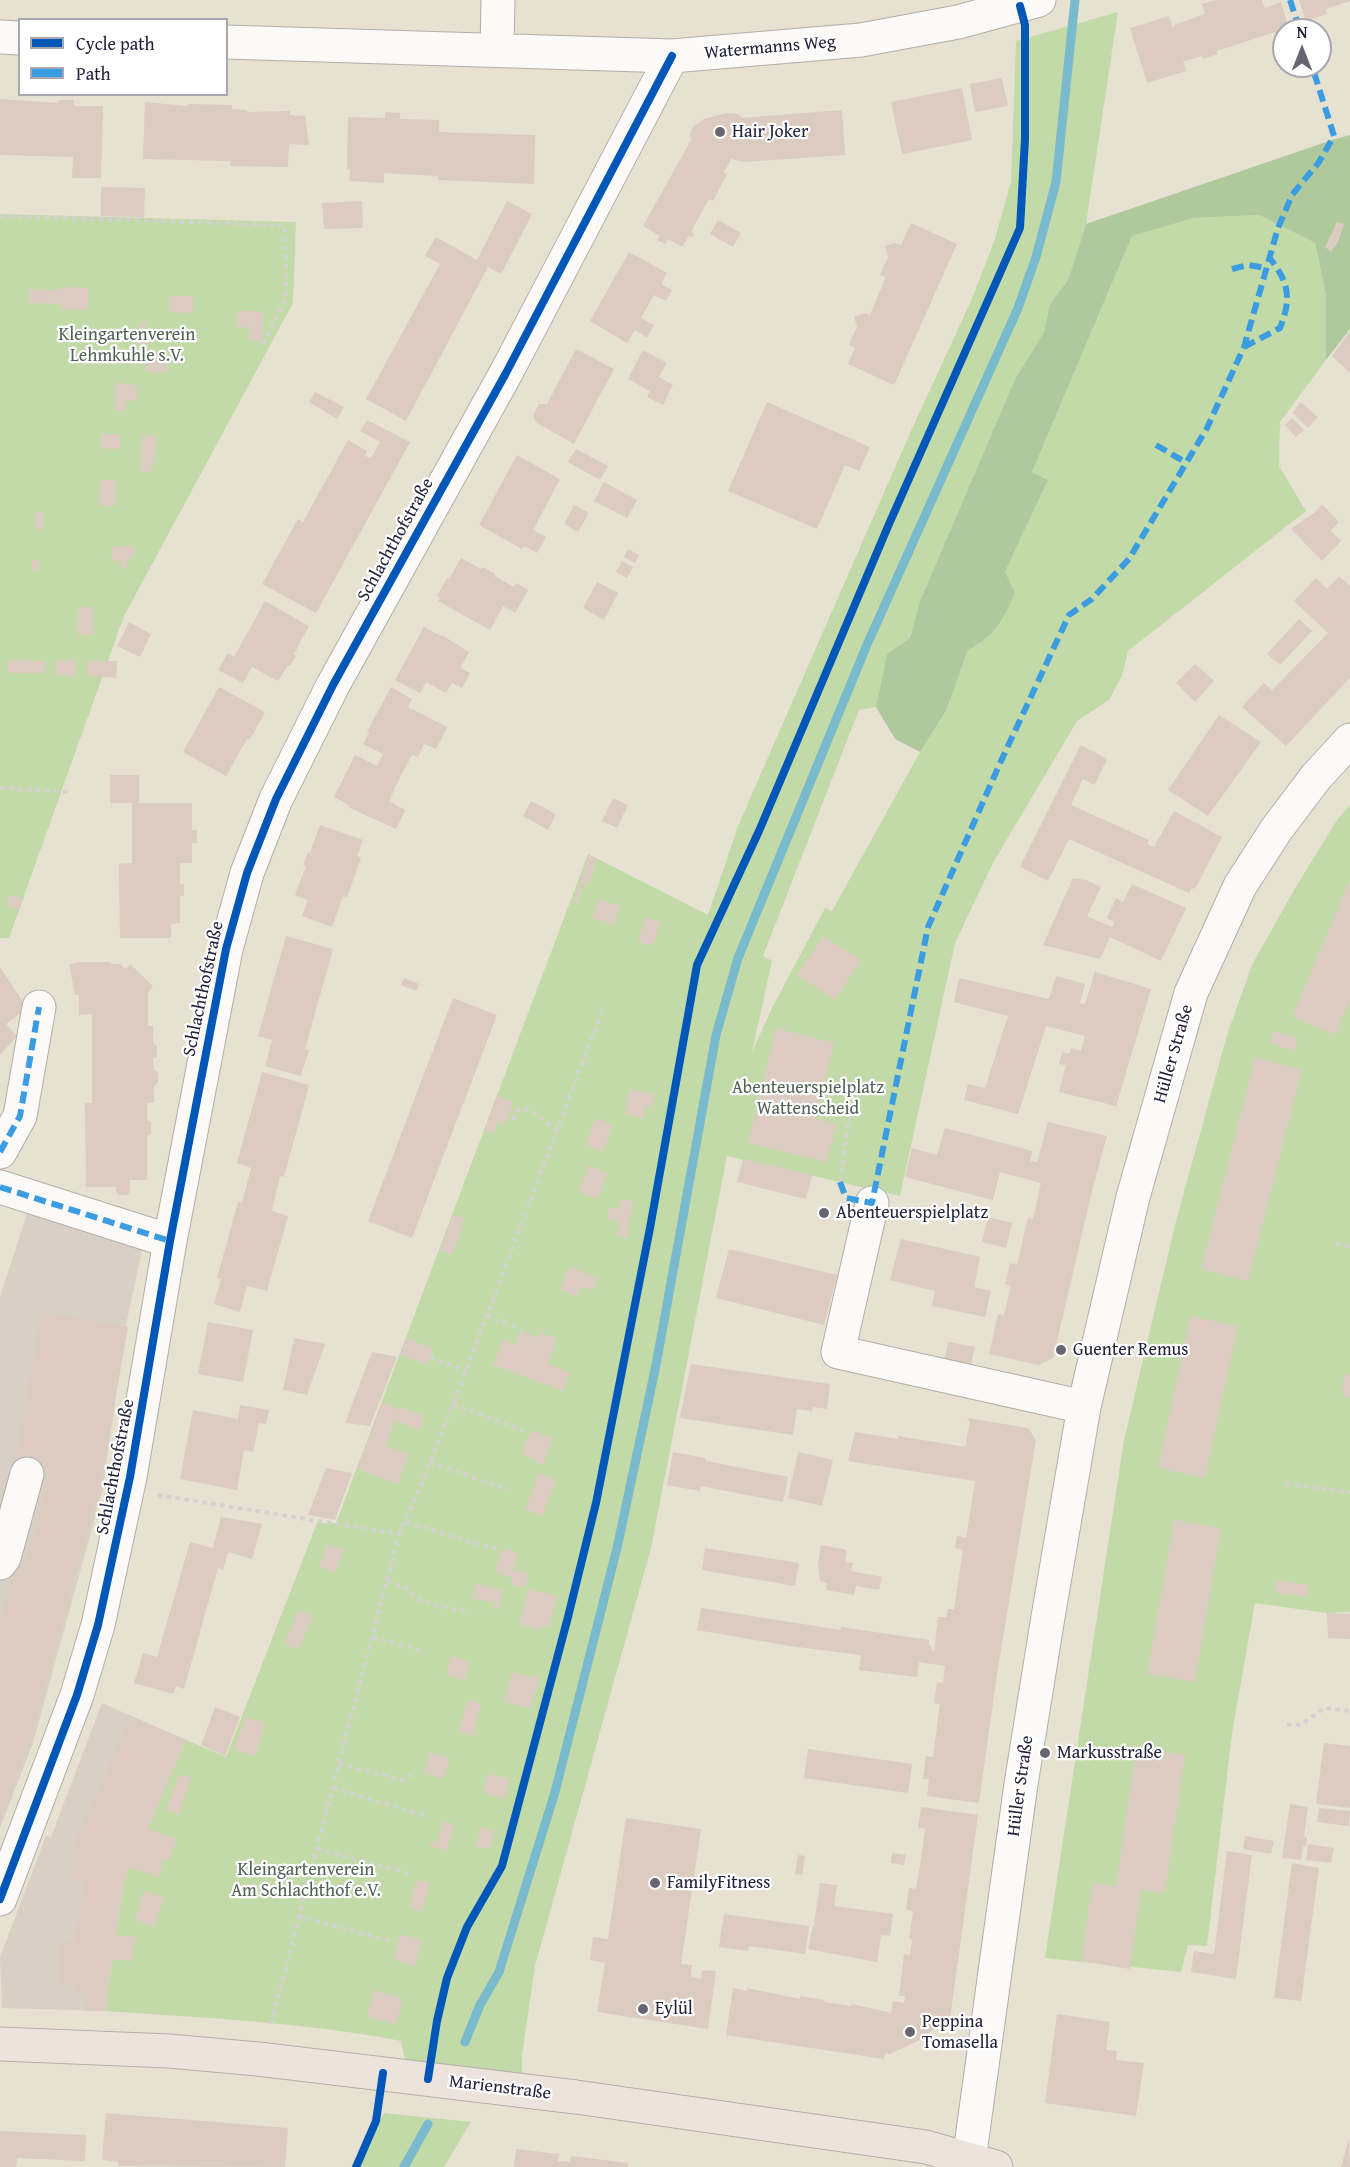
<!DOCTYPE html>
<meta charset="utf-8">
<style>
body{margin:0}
#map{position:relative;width:1350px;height:2167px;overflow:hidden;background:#e7e1d2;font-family:"Gentium Book Plus",serif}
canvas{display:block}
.legend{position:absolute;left:18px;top:18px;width:210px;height:78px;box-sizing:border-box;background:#fff;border:2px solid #a7a7b1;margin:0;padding:8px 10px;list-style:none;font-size:18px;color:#22223b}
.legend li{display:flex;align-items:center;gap:12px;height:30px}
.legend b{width:30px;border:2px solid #a7a7b1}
.north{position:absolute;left:1272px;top:18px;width:60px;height:60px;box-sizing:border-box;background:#fff;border:2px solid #a7a7b1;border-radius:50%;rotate:0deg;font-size:16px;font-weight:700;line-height:24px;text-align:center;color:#22223b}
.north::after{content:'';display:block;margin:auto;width:21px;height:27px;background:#676570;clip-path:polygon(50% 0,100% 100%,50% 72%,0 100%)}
</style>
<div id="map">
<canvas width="1350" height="2167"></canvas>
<ul class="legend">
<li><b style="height:8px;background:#0057b8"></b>Cycle path</li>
<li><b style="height:8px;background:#3c9ce2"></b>Path</li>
</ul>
<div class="north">N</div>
</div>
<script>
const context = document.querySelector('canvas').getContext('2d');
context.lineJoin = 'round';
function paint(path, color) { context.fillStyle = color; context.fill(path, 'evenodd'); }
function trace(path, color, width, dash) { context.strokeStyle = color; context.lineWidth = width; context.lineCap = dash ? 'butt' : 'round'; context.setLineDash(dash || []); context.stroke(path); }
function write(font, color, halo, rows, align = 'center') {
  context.font = font + ' "Gentium Book Plus",serif'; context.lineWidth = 4.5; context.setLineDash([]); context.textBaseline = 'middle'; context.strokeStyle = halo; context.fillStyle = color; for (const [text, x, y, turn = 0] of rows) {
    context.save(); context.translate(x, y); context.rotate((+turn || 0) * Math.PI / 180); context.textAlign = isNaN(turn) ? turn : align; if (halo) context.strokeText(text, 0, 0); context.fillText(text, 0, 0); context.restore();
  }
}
paint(new Path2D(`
 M28,1210L143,1246L126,1325L103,1488L33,1743L0,1828V1297Z
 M102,1703L186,1740L124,1881L105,2011L2,2008L0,1957L46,1836L51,1837Z`), '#d8d0c4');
paint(new Path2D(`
 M1118,12L1086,224L1068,280L1050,304L1044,332L1015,379L920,601L910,638L887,654L876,707L859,710L763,956L772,961L752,1052L772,1008L825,908L832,911L920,752L946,711L968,650L979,644L1015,592L1005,572L1048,480L1032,472L1132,236L1194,218L1259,215L1315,243L1326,295V360L1280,422L1279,466L1306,511L1128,651L1122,676L1109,700L1077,721L993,863L955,943L900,1196L727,1156L651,1548L535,1966L522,2055V2085L407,2069L401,2041C304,2022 203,2018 105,2011L124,1881L186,1740L226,1757L317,1523H336L588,854L708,915L738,826L911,431L971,301L994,242L1011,182L1016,41Z
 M0,214L296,222L293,303L124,616L9,938H0Z
 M1350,805V1612L1327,1613L1255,1603L1232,1733L1207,1946L1188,1945L1181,1972L1045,1958L1124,1440L1175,1225L1227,1035L1252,965L1294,890L1337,820Z
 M384,2113L471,2122L444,2167H354Z`), '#c2daa7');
paint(new Path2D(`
 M1350,135V329L1326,360V295L1315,243L1259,215L1194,218L1132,236L1032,472L1048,480L1005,572L1015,592C1004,619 995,636 968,650L946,711L920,752L895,739L876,707L887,654L910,638L920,601L1015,379L1044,332L1050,304L1068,280L1086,224L1332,140Z`), '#afc99d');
trace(new Path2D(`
 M465,2042L480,2005L499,1972L555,1792L617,1548L656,1365L716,1035L738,958L866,647L1018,308L1036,257L1056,182L1075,0
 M404,2167L428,2124`), '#79bacc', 9);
paint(new Path2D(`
 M1215,0H1262L1265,8L1281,2L1289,30H1284V47L1280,48L1275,32L1217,51L1218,54L1203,59L1202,56L1185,61L1183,60L1186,71L1147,83L1130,28L1169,16L1173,28L1174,27V25L1205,14L1202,4Z
 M1299,0H1350V1L1326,9L1327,14L1306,21Z
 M1002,78L1008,106L975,112L970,84Z
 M962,88L972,140L902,154L891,102Z
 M0,99L58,103L60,100H74V106H103L101,178H72L73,157L0,155Z
 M145,102L187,106L188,104L232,105V109L246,110L248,112L290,111V115L305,116L309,145L289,144L288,167L230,166V161L143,159Z
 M842,110L845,155L745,162L731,159L724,172L727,174L713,201L709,199L691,232L694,234L692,237L689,236L682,247L668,239L665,244L657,240L660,236L643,226L691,140L690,133L692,128L704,119L726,113L739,114L742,118Z
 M385,112L400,113V119L439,120V132L535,135L534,184L438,180V176L384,173V183L349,181L350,169H347L348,117L385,118Z
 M101,187L145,188L144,217L101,216Z
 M362,201L363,228L324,229L322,203Z
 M507,201L532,214L501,274L488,267L406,421L366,399L440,264L425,256L436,237L477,260Z
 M718,220L741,233L733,247L710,234Z
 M1337,222L1344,224L1338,242L1331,252L1325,247Z
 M911,223L957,244L894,385L848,364L855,348L849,345L857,326L854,317L864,313L870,315L886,277L880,275L888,257L885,246L895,243L901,245Z
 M629,252L667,273L661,284L672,290L666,301L654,295L641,318L654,325L647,338L635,330L627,343L590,321Z
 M61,287L88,288V310L61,309V304L29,303V289L61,290Z
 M169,296H193V313L169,312Z
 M237,311H263V341H249V327H237Z
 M139,323H146L148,345H139Z
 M1350,331V373L1332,356Z
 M576,349L614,369L574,444L537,423L533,415L539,404H547Z
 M643,350L667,363L659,377L673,385L663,405L647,397L650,391L628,379Z
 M146,353H167V372H146Z
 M115,382L137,386V401H126V410H115Z
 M315,392L344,407L337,419L309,402Z
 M767,402L870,447L859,471L845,465L817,529L728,491Z
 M1300,402L1318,417L1308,428L1293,413Z
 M1292,418L1304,430L1296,437L1285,425Z
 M367,420L410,442L316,613L262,584L298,519L303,522L348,440L367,451L365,456L371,458L380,442L360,431Z
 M101,434H120V449H101Z
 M142,435L156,436L154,462H151V472L140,471Z
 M576,449L608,466L600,480L568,462Z
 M517,455L560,479L533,530L546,537L537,553L524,546L522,549L479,525Z
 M100,480H116V506H99Z
 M604,482L637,500L627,518L594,501Z
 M1322,504L1339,522L1331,531L1341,541L1322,561L1291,529L1314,513Z
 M574,505L589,513L578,532L564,524Z
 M35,512H43V529H35Z
 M112,546H135L134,558H127V569H121V561H111Z
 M628,549L639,555L635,563L624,557Z
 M461,558L481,569L483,567L495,574L494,576L514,587L516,583L528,590L515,613L503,606L490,630L438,601L440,598L437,596L447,578L449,579Z
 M32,560H39V570H32Z
 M622,561L633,567L627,578L616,572Z
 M1339,576L1350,586V678L1286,746L1242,707L1264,683L1272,690L1328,633L1294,601L1316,578L1327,589Z
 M597,582L618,593L604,620L583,608Z
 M265,601L309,626L294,654L296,656L290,666L288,665L278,681L252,667L243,683L218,670L228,653L234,657Z
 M78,607H93V635H77Z
 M1299,619L1312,631L1280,665L1267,654Z
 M129,622L151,634L140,657L117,646Z
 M424,627L441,636L442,635L469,652L460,668L470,673L462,688L452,683L446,693L426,682L420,693L395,680Z
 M8,660L45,661V673H8Z
 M56,660H76V676L55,675Z
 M87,661H117L116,678L87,676Z
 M1195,664L1214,681L1195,702L1176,683Z
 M219,687L265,712L250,740L247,739L226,776L183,752Z
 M391,687L412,699L408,707L447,727L436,749L424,744L418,757L412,755L400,777L389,801L405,810L396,829L348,807L349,805L334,797L355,755L377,766L383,754L363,744L369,733L367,732Z
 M1219,715L1261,742L1208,816L1168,790Z
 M1081,745L1107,759L1094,785L1083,779L1071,805L1149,840L1147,844L1154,847L1174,811L1222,837L1195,889L1192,888L1189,893L1069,839L1048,881L1020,867Z
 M110,775H139V803H192V830H197V843H192V863H180V884H184V896H180V923L171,924V938H120L119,864L132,863V803H110Z
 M613,798L628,805L617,828L602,821Z
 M531,801L556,814L548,830L523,816Z
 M320,825L363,840L357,856L361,858L347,897L343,896L332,927L302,916L308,900L295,895L306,866L303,865L308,852L310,853Z
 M589,855L597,859L589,884L585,882L577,904L573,903Z
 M1073,878L1086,880L1101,887L1087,916L1112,927L1114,922L1107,918L1116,898L1123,902L1132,884L1186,908L1161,961L1110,937L1100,959L1043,945Z
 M1350,879V1000L1335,1035L1292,1017Z
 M8,896L21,897V908L7,907Z
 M599,899L621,907L613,925L592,917Z
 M645,917L660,922L653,946L638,942Z
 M286,936L333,949L305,1049L309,1050L301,1076L265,1066L272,1040L258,1036Z
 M823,936L861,960L835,1000L797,975Z
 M79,962H111V964H120L125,969L130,964L153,986L148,992V1026H153V1043L157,1046V1057L153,1059L154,1070L158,1072V1083L154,1086V1103H147V1120L151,1123V1134L147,1136V1180H130V1192L127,1195H119L116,1192V1187H86L85,1103H92V1014L79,1015V995H75L69,964Z
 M0,967L27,1008L6,1024L17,1036L0,1055Z
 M1095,972L1151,989L1116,1106L1059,1092L1066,1065L1059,1064L1062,1052L1069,1054L1071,1048L1081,1051L1085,1036L1046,1026L1018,1114L964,1100L968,1084L985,1088L1008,1016L954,1002L959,978L1049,999L1056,976L1085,984L1080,1003L1085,1004Z
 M404,978L419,984L417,991L401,985Z
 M453,998L497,1015L412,1238L368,1221Z
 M776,1028L834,1043L816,1118L836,1124L827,1162L748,1143Z
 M1273,1031L1298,1038L1295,1051L1270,1044Z
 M1255,1057L1302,1070L1248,1281L1201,1269Z
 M262,1072L309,1085L284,1177L280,1176L272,1211L288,1216L267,1291L247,1286L240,1312L214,1304L221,1279L217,1278L238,1202L242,1203L251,1168L237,1163Z
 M629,1089L655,1094L653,1107L646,1105L643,1118L625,1114Z
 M497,1096L513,1102L506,1124L498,1121L494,1134L484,1131Z
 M595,1118L613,1125L603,1152L585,1145Z
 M1048,1122L1107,1136L1091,1195L1053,1358L1039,1365L989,1354L998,1314L1004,1315L1011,1286L1005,1284L1010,1263L1017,1265L1028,1218L1033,1219L1041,1183L1000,1172L993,1200L905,1177L912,1148L937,1155L945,1128L1033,1151L1030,1161L1037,1162Z
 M743,1159L812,1175L806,1199L737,1182Z
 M589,1165L608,1173L597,1199L578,1192Z
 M620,1199L633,1201L627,1238L616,1236L619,1221L607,1219L609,1207L619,1209Z
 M453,1214L465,1219L452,1255L440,1250Z
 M988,1217L1012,1223L1006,1248L982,1242Z
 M901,1239L980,1257L974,1287L991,1291L985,1317L932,1306L935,1291L890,1280Z
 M729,1249L837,1275L824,1325L716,1298Z
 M569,1266L598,1279L593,1291L581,1287L577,1297L560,1289Z
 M42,1312L128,1327L100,1485L30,1741L0,1820V1615L2,1616L14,1573L23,1575L49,1476L14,1470Z
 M1190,1316L1238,1326L1205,1478L1158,1468Z
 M208,1322L253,1330L243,1382L198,1374Z
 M521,1331L538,1338L540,1332L557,1339L548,1364L570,1372L563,1391L493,1365L503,1340L515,1345Z
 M294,1338L325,1344L307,1395L283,1390Z
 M406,1338L433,1349L426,1365L400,1354Z
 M948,1342L975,1347L971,1364L945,1359Z
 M372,1352L397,1357L370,1426L345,1423Z
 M691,1364L830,1384L827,1409L813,1407L812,1411L797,1409L793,1435L680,1418Z
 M1344,1374L1350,1375V1397L1342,1396Z
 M382,1403L400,1410L401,1407L424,1416L419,1430L395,1420L386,1446L409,1455L398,1484L357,1469Z
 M240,1405L269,1410L266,1424L259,1423L253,1452L244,1450L237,1490L180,1479L193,1410L238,1419Z
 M968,1418L1028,1428L1036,1440L997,1674L979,1803L927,1796L929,1779H923L926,1756L933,1757L940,1704L934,1703L937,1682L943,1683L945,1666L919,1662L917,1677L859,1670L861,1655L790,1646L697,1630L701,1608L841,1630V1627L929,1640V1644L934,1652L938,1617H946L948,1609H954L963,1550L955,1548L957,1536L966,1538L975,1481L848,1461L855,1432L898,1439V1436L965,1447L970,1421L967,1420Z
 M531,1430L553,1439L543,1465L535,1462L536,1460L521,1454Z
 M673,1452L705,1458L706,1461L788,1477L783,1502L701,1486L700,1491L667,1485Z
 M798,1452L833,1460L822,1506L788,1498Z
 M326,1468L352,1473L335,1520L308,1515Z
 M539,1473L556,1480L542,1516L525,1509Z
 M221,1517L262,1524L252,1559L228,1552L223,1570L218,1568L184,1689L176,1686L173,1694L134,1683L143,1653L157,1657L190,1542L213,1548Z
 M1174,1520L1221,1528L1195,1682L1147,1674Z
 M327,1544L344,1550L335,1573L319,1567Z
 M821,1545L847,1550L845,1562L853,1563L851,1571L882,1577L879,1590L856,1586L854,1595L826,1590L827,1583L820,1581L818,1565Z
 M705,1548L799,1563L795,1586L702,1570Z
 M501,1549L518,1552L514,1570L529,1573L525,1588L511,1585L512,1577L495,1573Z
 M1276,1580L1309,1585L1307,1597L1275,1593Z
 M475,1584L503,1590L498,1610L493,1609L495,1603L472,1598Z
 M528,1589L557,1596L549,1628L539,1626L538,1630L519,1625Z
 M299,1610L313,1616L298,1649L284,1643Z
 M1327,1613L1350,1614V1639L1328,1638Z
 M451,1656L470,1662L465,1680L446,1675Z
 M512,1672L534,1678L535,1675L540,1676L530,1709L503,1701Z
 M467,1700L481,1704L473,1736L459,1732Z
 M215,1707L240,1717L225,1756L201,1745Z
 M131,1716L186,1740L148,1829L177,1839L169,1860L164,1858L160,1868L164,1869L160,1877L130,1868L124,1881L116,1935L136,1937L132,1962L112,1959L105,2011H86V1994H78V1985H60L61,1942H76L84,1881L71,1880L74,1846Z
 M246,1717L265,1723L256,1756L233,1749Z
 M1324,1743L1350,1746V1808L1316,1804Z
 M1136,1748L1185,1755L1165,1893L1141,1890L1130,1969L1081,1961L1092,1883L1116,1886Z
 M808,1749L912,1764L908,1793L804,1778Z
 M429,1752L450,1758L444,1779L424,1773Z
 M488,1773L510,1779L504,1799L483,1793Z
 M179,1774L191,1778L179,1815L166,1810Z
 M1290,1804L1308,1807L1304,1837H1307L1306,1846H1303L1301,1860L1282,1858Z
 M921,1807L978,1815L950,2019L941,2018L940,2024L922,2039L890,2054L885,2053L884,2059L726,2035L733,1988L747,1991V1988L800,1999V1996L824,2000V2002L851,2006L852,2004L891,2013L893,2001L904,2003L905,1996H899L904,1954L910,1955L912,1939H909L913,1911L906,1910L909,1888L916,1889L920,1866L925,1829L918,1827Z
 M1319,1808L1350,1811L1349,1826L1317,1822Z
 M626,1818L701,1829L681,1964L692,1965L691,1977L701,1979L702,1970L716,1971L708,2029L597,2012L605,1963L590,1960L593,1937L608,1939Z
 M443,1821L454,1824L447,1851L430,1846L431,1841L437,1843Z
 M480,1827L494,1831L490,1849L476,1846Z
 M1245,1836L1274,1841L1271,1854L1243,1849Z
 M1308,1844L1334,1848L1331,1863L1306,1860Z
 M1227,1851L1252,1855L1236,1979L1191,1972L1194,1951L1214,1954Z
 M892,1853L906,1855L904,1865L891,1863Z
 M798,1855L805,1856L802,1875L795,1874Z
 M1292,1863L1319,1868L1301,2001L1274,1998Z
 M416,1880L430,1883L422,1912L409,1908Z
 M820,1883L837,1885L834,1906L893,1914L890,1936L881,1935L877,1962L808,1949L813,1926H814Z
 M144,1891L164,1897L154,1927L135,1920Z
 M724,1914L809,1926L805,1954L749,1946L748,1951L719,1947Z
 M400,1934L422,1940L415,1966L393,1960Z
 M373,1990L403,1998L396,2024L367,2017Z
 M1057,2014L1110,2022L1106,2050L1117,2051L1116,2060L1144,2063L1136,2116L1045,2103Z
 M106,2113L288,2128L285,2167L118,2166V2162L102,2160Z
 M0,2131L86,2135L85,2161L17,2158L16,2167H0Z
 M1349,2139L1350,2167H1341Z
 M516,2149L559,2154L558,2161L570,2162L571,2156L628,2163V2167H514Z`), '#dbcbc0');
const minor = new Path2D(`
 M0,37L20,38
 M226,42L672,56L861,40L958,22L1039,0
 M497,50L498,0
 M0,1152L20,1116L39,1007
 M0,1187L170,1241
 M872,1203L838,1352L1084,1407
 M0,1563L4,1558L27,1474
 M0,1899L77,1695L98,1625L130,1477L170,1241L226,949L247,873L276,799L333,685L506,373L672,56
 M968,2167L1021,1784L1048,1617L1084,1407L1133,1197L1191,993L1240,886L1276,830L1316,777L1350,740`);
const major = new Path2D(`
 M0,2044L169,2051L258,2059L576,2097L926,2147L996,2167`);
trace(minor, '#b2aea7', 35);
trace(major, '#b2aea7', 35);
trace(new Path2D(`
 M0,216L285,225L286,298L262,347
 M0,788L68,792
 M514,1120L516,1111L524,1108C538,1113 544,1123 557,1128
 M840,1182L851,1104
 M1336,1244L1350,1247
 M486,1316L522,1329
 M430,1357L466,1371
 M453,1404L524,1431
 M430,1462L508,1490
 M1286,1484L1350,1492
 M158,1495L399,1534L415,1500L466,1371L604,1006
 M406,1522L484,1546L496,1548
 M387,1581L402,1586L418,1599L443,1607L466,1610
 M373,1637L426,1652
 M1287,1725H1301L1324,1708L1350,1711
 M339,1764L403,1780L414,1773
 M333,1788L429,1817
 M317,1849L411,1874
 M298,1916L393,1942
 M271,2024L399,1534`), '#d3d1cf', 4, [4.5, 4.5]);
trace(minor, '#fbfaf8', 33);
trace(major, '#ece4dc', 33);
trace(new Path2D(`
 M1290,0L1300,30
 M1232,269L1248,265L1266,268
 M1244,347L1280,328C1292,297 1289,283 1269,257
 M1156,445L1187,463
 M0,1152L20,1116L39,1007
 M840,1182L846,1198L872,1203L928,927L1001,761L1069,615L1092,599L1129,559L1207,428L1244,347L1278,228L1292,195L1319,162L1334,136L1312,66
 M0,1187L170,1241`), '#3c9ce2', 6, [12, 6]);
trace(new Path2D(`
 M0,1899L77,1695L98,1625L130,1477L170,1241L226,949L247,873L276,799L333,685L506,373L672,56
 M428,2079L437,2021L447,1978L467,1927L502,1866L568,1617L596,1503L650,1228L697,965L759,831L889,524L1020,228L1025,139V25L1020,6
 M356,2167L376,2121L383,2073`), '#0057b8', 8);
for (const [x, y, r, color] of [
 [720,132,6,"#676570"],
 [824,1213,6,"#676570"],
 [1061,1350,6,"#676570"],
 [1045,1753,6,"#676570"],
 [655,1883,6,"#676570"],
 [643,2009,6,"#676570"],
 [910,2032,6,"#676570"]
]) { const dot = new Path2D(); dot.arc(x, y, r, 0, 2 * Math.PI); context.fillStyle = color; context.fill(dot); trace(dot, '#fff', 2); }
write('18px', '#22223b', '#fff', [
 ["Watermanns Weg",770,48,-5],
 ["Schlachthofstraße",396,540,-61],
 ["Schlachthofstraße",204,989,-78],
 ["Hüller Straße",1174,1054,-74],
 ["Schlachthofstraße",116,1467,-79],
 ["Hüller Straße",1021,1786,-82],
 ["Marienstraße",500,2088,7]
]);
write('18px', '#22223b', '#fff', [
 ["Hair Joker",732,132],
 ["Abenteuerspielplatz",836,1213],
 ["Guenter Remus",1073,1350],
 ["Markusstraße",1057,1753],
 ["FamilyFitness",667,1883],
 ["Eylül",655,2009],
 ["Peppina",922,2022],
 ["Tomasella",922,2043]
], 'left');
write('18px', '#4f6155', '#fff', [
 ["Kleingartenverein",127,335],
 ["Lehmkuhle s.V.",127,356],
 ["Abenteuerspielplatz",808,1088],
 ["Wattenscheid",808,1109],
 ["Kleingartenverein",306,1870],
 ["Am Schlachthof e.V.",306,1891]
]);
</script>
